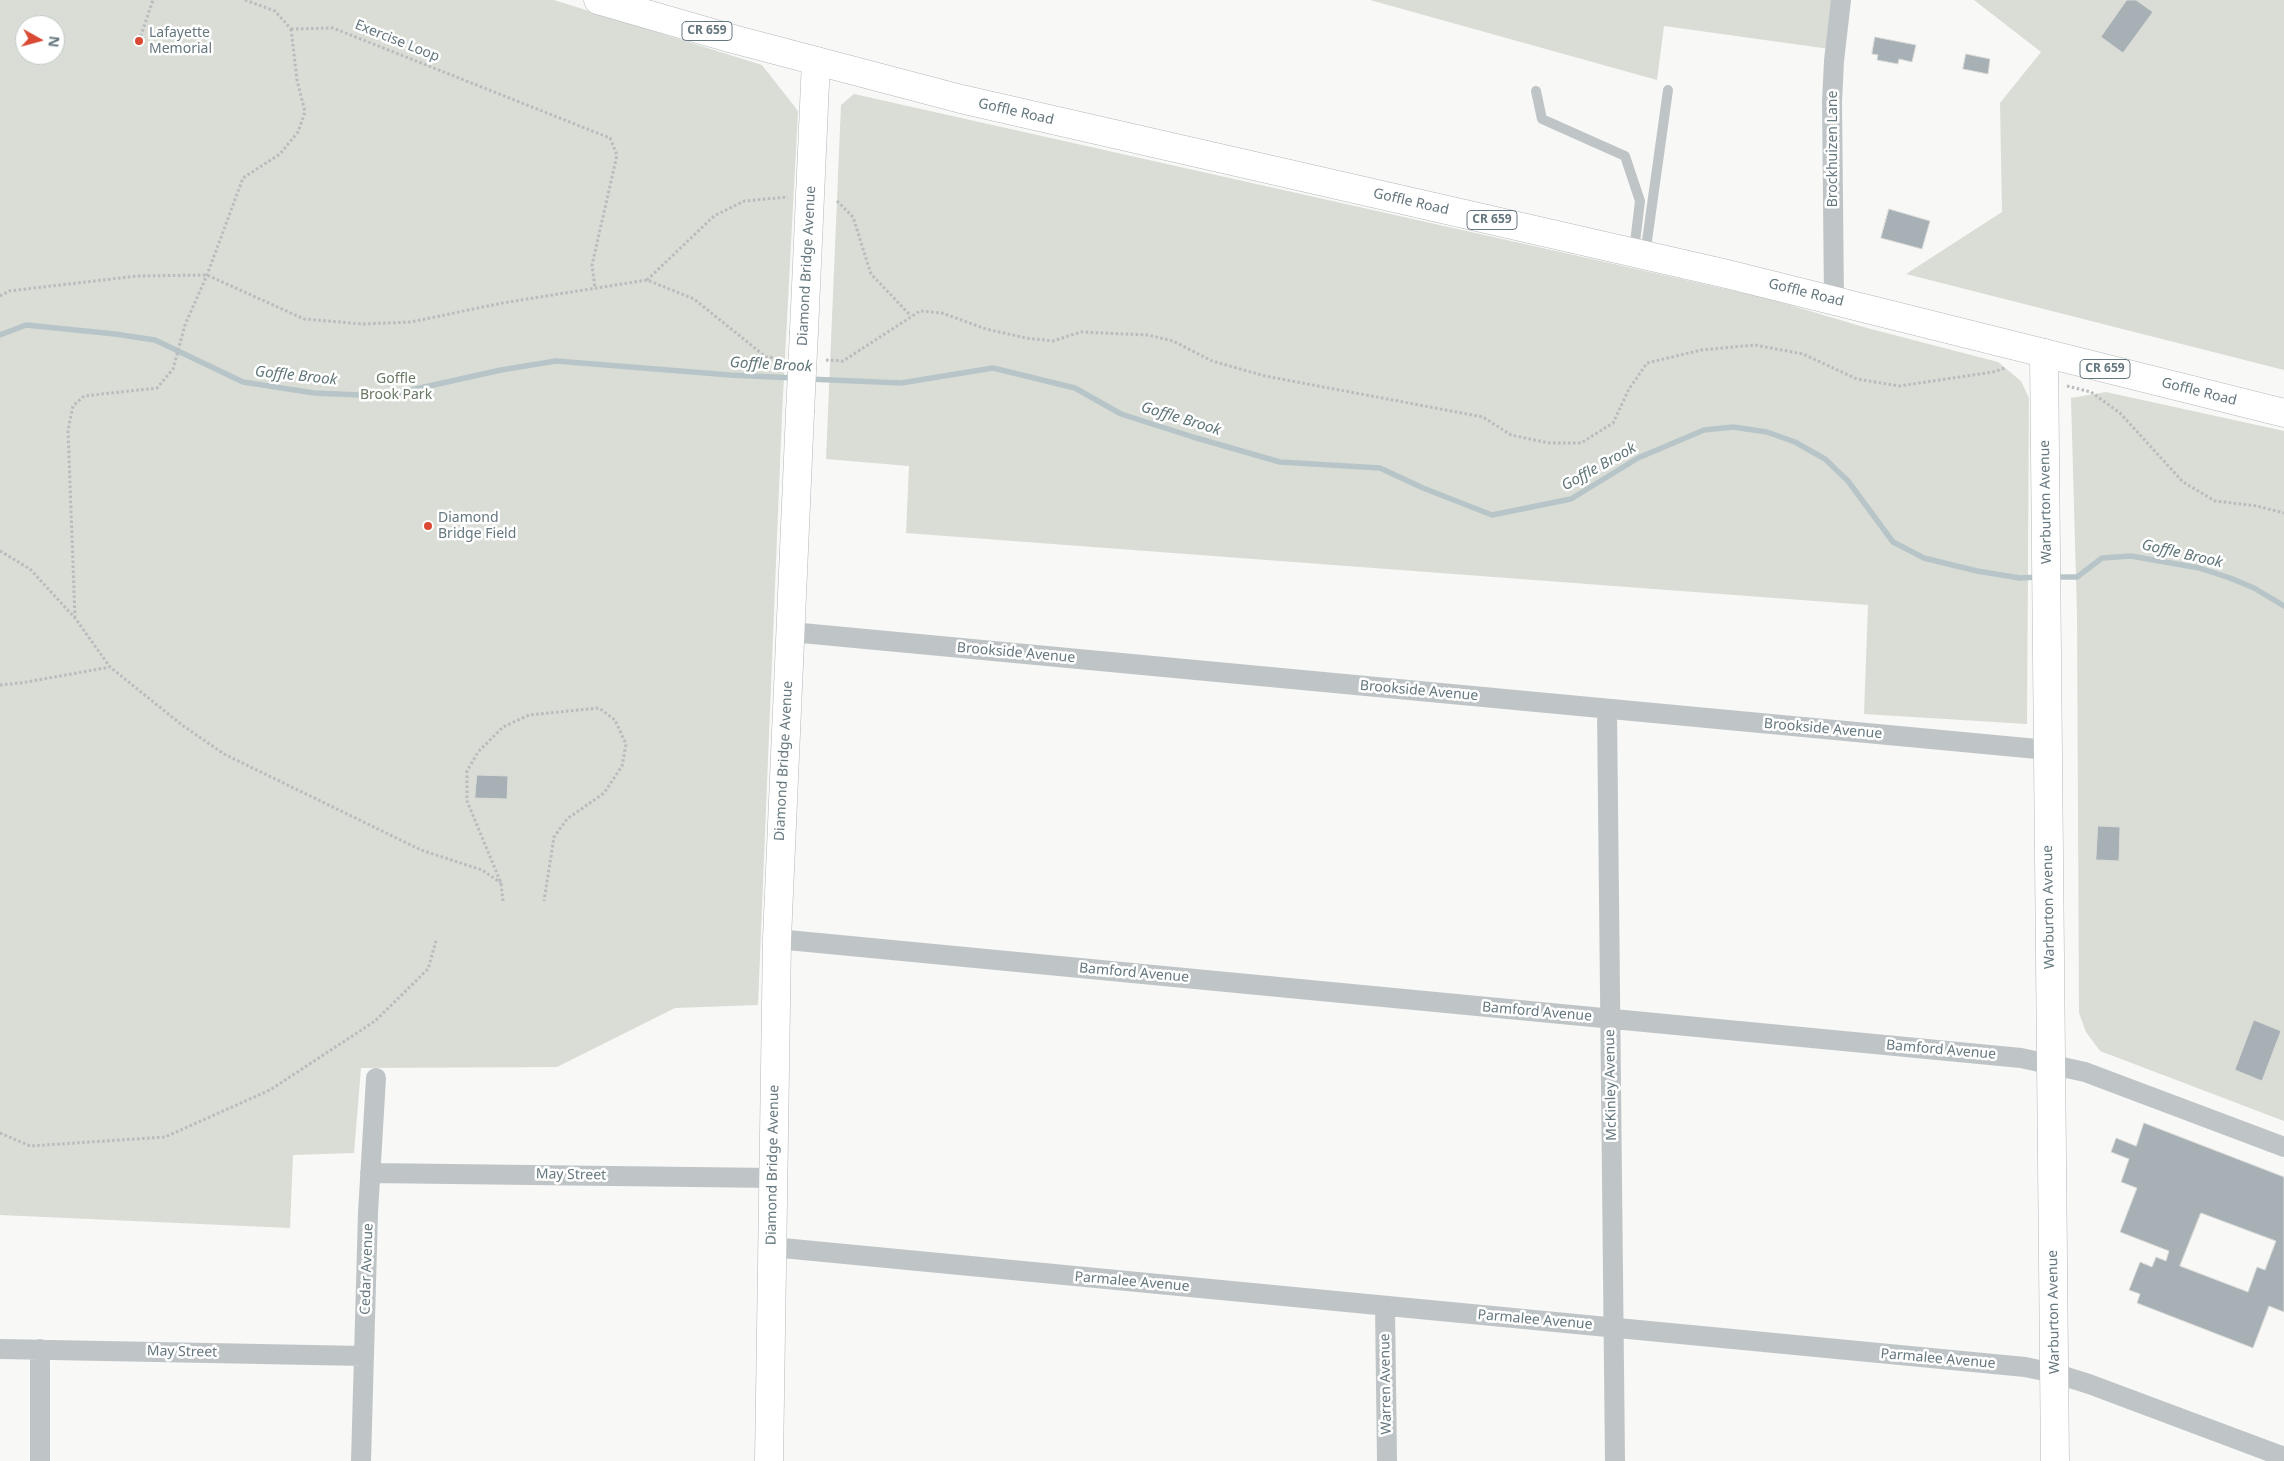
<!DOCTYPE html>
<style>
body{margin:0}
#map{position:relative;width:2284px;height:1461px;overflow:hidden;background:#f8f8f6;font-family:"Noto Sans",sans-serif}
canvas{display:block}
.north{position:absolute;left:15px;top:15px;width:50px;height:50px;box-sizing:border-box;background:#fff;border:1px solid #c1c9cc;border-radius:50%;rotate:97deg;font-size:14px;font-weight:700;line-height:20px;text-align:center;color:#65777f}
.north::after{content:'';display:block;margin:auto;width:18px;height:22px;background:#da4934;clip-path:polygon(50% 0,100% 100%,50% 72%,0 100%)}
</style>
<div id="map">
<canvas width="2284" height="1461"></canvas>
<div class="north">N</div>
</div>
<script>
const context = document.querySelector('canvas').getContext('2d');
context.lineJoin = 'round';
function paint(path, color) { context.fillStyle = color; context.fill(path, 'evenodd'); }
function trace(path, color, width, dash) { context.strokeStyle = color; context.lineWidth = width; context.lineCap = dash ? 'butt' : 'round'; context.setLineDash(dash || []); context.stroke(path); }
function write(font, color, halo, rows, align = 'center') {
  context.font = font + ' "Noto Sans",sans-serif'; context.lineWidth = 5; context.setLineDash([]); context.textBaseline = 'middle'; context.strokeStyle = halo; context.fillStyle = color; for (const [text, x, y, turn = 0] of rows) {
    context.save(); context.translate(x, y); context.rotate((+turn || 0) * Math.PI / 180); context.textAlign = isNaN(turn) ? turn : align; if (halo) context.strokeText(text, 0, 0); context.fillText(text, 0, 0); context.restore();
  }
}
paint(new Path2D(`
 M0,0H554L762,65L798,111L782,415L758,1005L675,1008L557,1067L361,1068L354,1153L293,1155L290,1228L0,1215ZM25,25H55V55H25Z
 M1370,0H1851L1837,50L1664,26L1657,80Z
 M1974,0H2284V370L1906,274L2002,212L2000,103L2041,52Z
 M854,94L1766,298L1867,328L1998,362L2021,381L2029,398L2027,724L1864,714L1868,605L906,533L909,466L826,459L841,105Z
 M2106,392L2284,431V1121L2100,1051L2086,1032L2079,1013L2077,615L2071,398Z`), '#d9ddd5');
trace(new Path2D(`
 M0,335L26,325L115,334L155,340L243,382L314,393L384,396L501,370L556,361L730,375L794,378
 M808,379L901,383L993,368L1075,388L1121,414L1193,437L1280,462L1380,468L1423,488L1492,515L1571,499L1638,458L1704,430L1733,427L1767,432L1795,442L1825,459L1848,481L1893,542L1924,558L1977,571L2020,578L2040,577
 M2054,577H2077L2102,558L2131,556L2199,568L2230,578L2254,588L2284,606`), '#b8c5c8', 5.5);
const building = new Path2D(`
 M2127,0H2136L2153,12L2123,53L2101,37Z
 M1875,37L1916,45L1912,62L1899,59L1898,64L1877,60L1878,55L1872,54Z
 M1966,54L1990,59L1988,74L1963,69Z
 M1889,209L1930,221L1922,249L1881,238Z
 M477,775L508,776L507,799L475,798Z
 M2098,826L2120,827L2119,861L2096,860Z
 M2254,1020L2281,1031L2262,1081L2235,1070Z
 M2144,1123L2284,1177V1312L2269,1306L2253,1348L2137,1303L2140,1294L2129,1290L2140,1262L2152,1267L2156,1257L2166,1261L2169,1251L2120,1232L2137,1188L2121,1182L2129,1159L2111,1152L2116,1138L2136,1146ZM2201,1213L2276,1241L2265,1270L2257,1267L2248,1292L2180,1266Z`);
paint(building, '#a7b1b5');
trace(building, '#dadad8', 1);
const secondary = new Path2D(`
 M804,331L816,61
 M2044,353L2055,1461
 M769,1461L777,939L800,412`);
const primary = new Path2D(`
 M598,0L733,39L961,99L1727,274L2284,413`);
trace(secondary, '#b2b9bc', 29);
trace(primary, '#b3b9bc', 29);
trace(new Path2D(`
 M245,0L275,11L291,29
 M291,29L333,28L610,138L617,155L592,265L595,289
 M139,41L153,0
 M837,201L853,217L871,274L911,316
 M647,280L714,216L744,201L788,197
 M0,296L9,291L137,276L207,275L304,319L363,324L411,322L502,303L647,280L694,299L766,357L780,358
 M826,360L843,361L920,311L942,313L986,329L1026,338L1053,341L1081,332L1148,335L1173,341L1212,361L1265,376L1483,417L1511,435L1549,443H1581L1613,423L1629,389L1647,363L1701,350L1755,345L1803,354L1857,379L1899,386L1993,372L2005,368
 M2067,386L2091,392L2120,413L2183,482L2215,501L2257,506L2284,513
 M0,551L30,569L75,618L110,667L182,725L224,754L421,850L482,870L501,883
 M75,618L68,430L73,406L84,396L157,388L173,369L185,325L207,275L243,178L280,154L298,132L305,112L297,80L291,29
 M0,685L21,683L110,667
 M503,901L501,883L467,801V771L478,752L503,727L529,715L599,708L615,720L626,744L622,766L604,793L567,819L554,837L544,901
 M0,1133L30,1146L165,1137L270,1090L375,1021L428,969L436,941`), '#b8bcbe', 3, [2.5, 2.5]);
trace(new Path2D(`
 M1536,91L1542,119L1625,156L1640,201L1634,251
 M1645,255L1668,90`), '#bfc5c7', 10);
trace(new Path2D(`
 M1834,299L1832,102L1834,61L1841,0
 M791,632L2048,750
 M1607,709L1615,1461
 M777,939L2021,1058L2085,1072L2284,1147
 M370,1173L773,1178
 M772,1247L2025,1367L2054,1373L2089,1384L2284,1457
 M1385,1306L1387,1461
 M0,1349L364,1356
 M40,1461V1349
 M361,1461L368,1213L376,1078`), '#bfc5c7', 20);
trace(secondary, '#fff', 28);
trace(primary, '#fff', 28);
const secondaryBridge = new Path2D(`
 M800,412L804,331`);
trace(secondaryBridge, '#b2b9bc', 29, []);
trace(secondaryBridge, '#fff', 28);
for (const [x, y, r, color] of [
 [139,41,5,"#da4934"],
 [428,526,5,"#da4934"]
]) { const dot = new Path2D(); dot.arc(x, y, r, 0, 2 * Math.PI); context.fillStyle = color; context.fill(dot); trace(dot, '#fff', 2); }
for (const [x, y, w] of [
 [707,31,50],
 [1492,220,50],
 [2105,369,50]
]) { const box = new Path2D(); box.roundRect(x - w / 2, y - 9.5, w, 19, 4); context.fillStyle = '#fff'; context.fill(box); trace(box, '#65777f', 1); }
write('bold 12px', '#65777f', null, [
 ["CR 659",707,31],
 ["CR 659",1492,220],
 ["CR 659",2105,369]
]);
write('14px', '#65777f', '#fff', [
 ["Lafayette",149,33],
 ["Memorial",149,49],
 ["Diamond",438,518],
 ["Bridge Field",438,534]
], 'left');
write('14px', '#65777f', '#fff', [
 ["Exercise Loop",397,41,22],
 ["Goffle Road",1016,112,13],
 ["Brockhuizen Lane",1833,149,-90],
 ["Goffle Road",1411,202,13],
 ["Diamond Bridge Avenue",807,266,-87],
 ["Goffle Road",1806,293,14],
 ["Goffle Road",2199,392,14],
 ["Warburton Avenue",2046,502,-91],
 ["Brookside Avenue",1016,653,5],
 ["Brookside Avenue",1419,691,5],
 ["Brookside Avenue",1823,729,5],
 ["Diamond Bridge Avenue",784,761,-87],
 ["Warburton Avenue",2049,907,-91],
 ["Bamford Avenue",1134,973,5],
 ["Bamford Avenue",1537,1012,5],
 ["Bamford Avenue",1941,1050,5],
 ["McKinley Avenue",1611,1085,-91],
 ["Diamond Bridge Avenue",773,1165,-89],
 ["May Street",571,1175,1],
 ["Cedar Avenue",367,1269,-88],
 ["Parmalee Avenue",1132,1282,5],
 ["Warburton Avenue",2054,1312,-91],
 ["Parmalee Avenue",1535,1320,5],
 ["May Street",182,1352,1],
 ["Parmalee Avenue",1938,1359,5],
 ["Warren Avenue",1386,1384,-91]
]);
write('14px', '#697863', '#fff', [
 ["Goffle",396,379],
 ["Brook Park",396,395]
]);
write('italic 15px', '#607679', '#fff', [
 ["Goffle Brook",771,365,3],
 ["Goffle Brook",296,376,6],
 ["Goffle Brook",1181,419,17],
 ["Goffle Brook",1599,467,-29],
 ["Goffle Brook",2182,554,13]
]);
</script>
